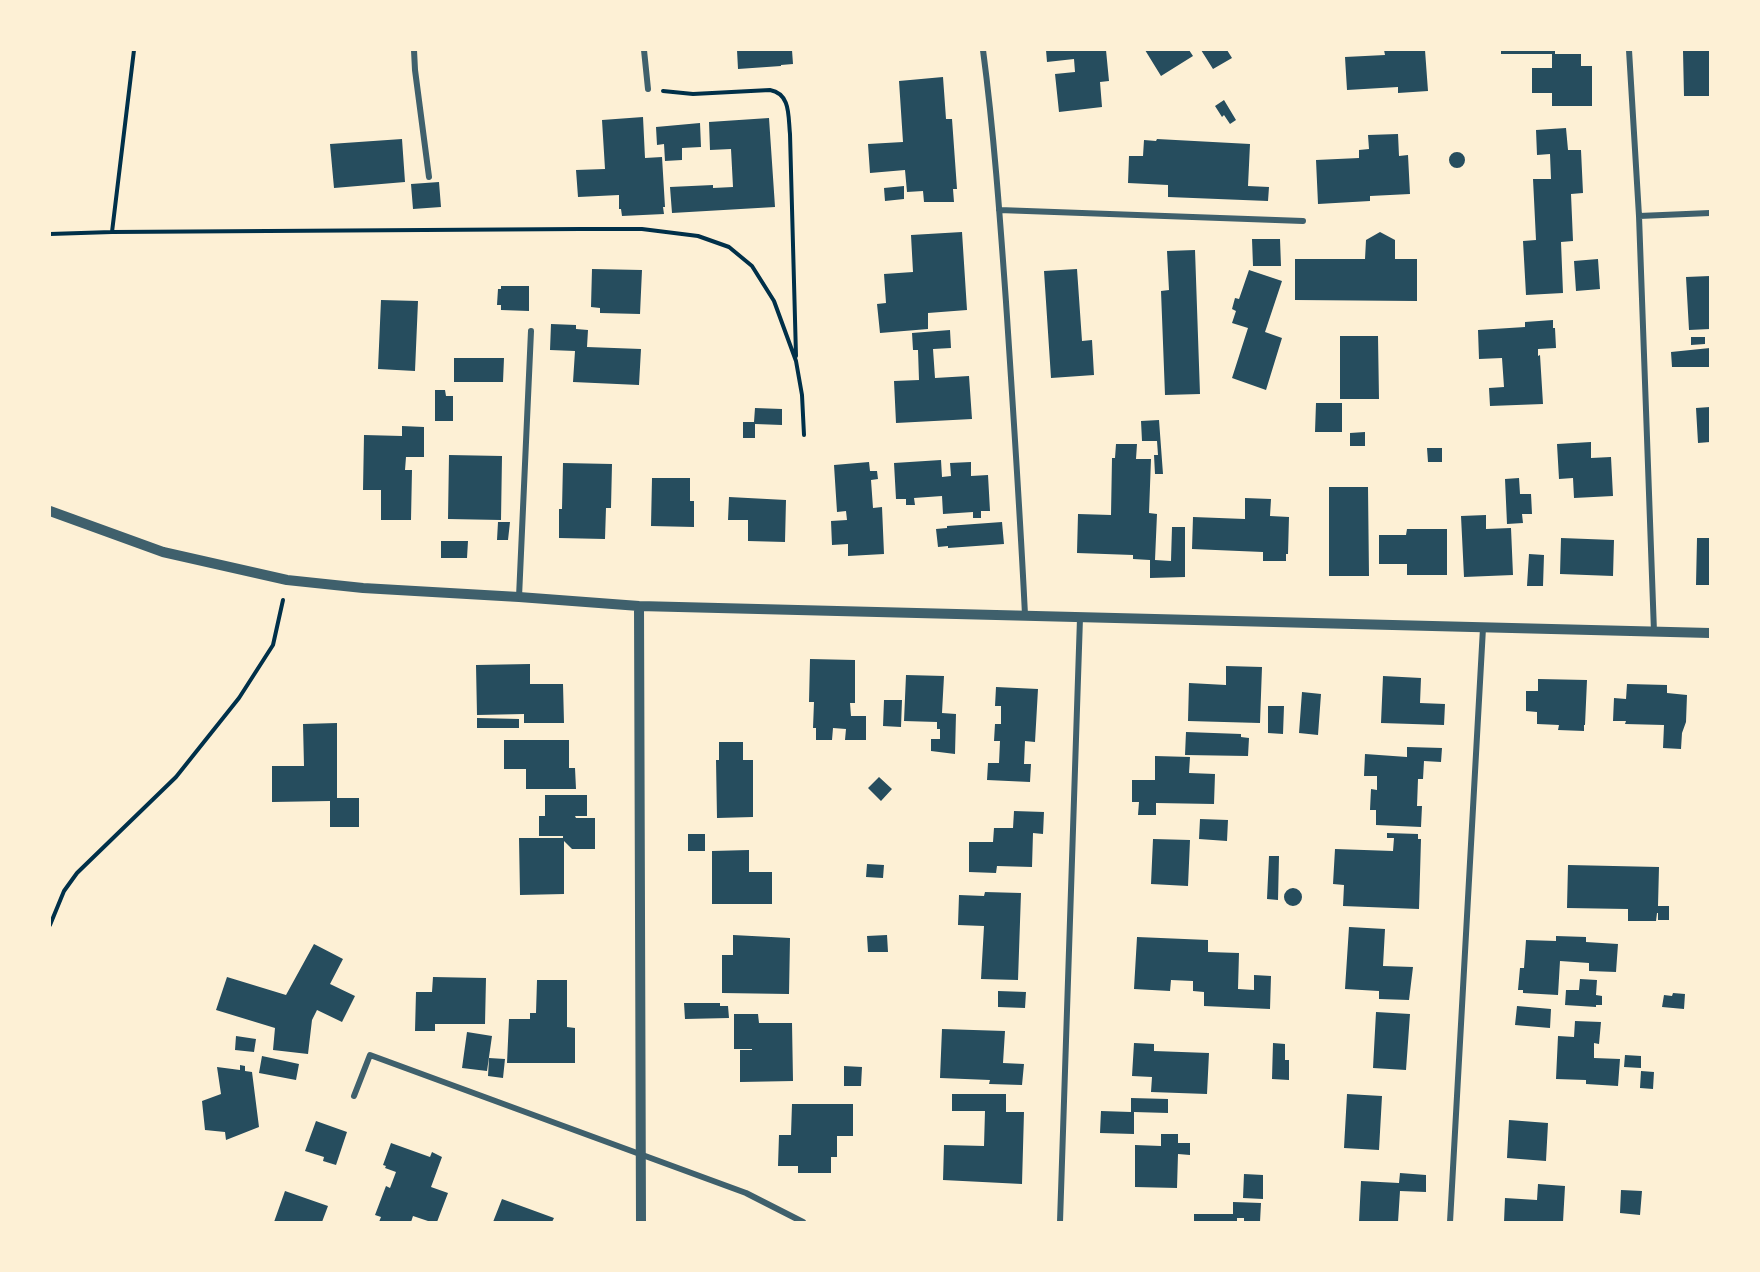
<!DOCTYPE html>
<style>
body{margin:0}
#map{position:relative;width:1760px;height:1272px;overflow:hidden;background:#fdf0d5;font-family:"Source Serif 4",serif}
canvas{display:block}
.frame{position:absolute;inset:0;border:51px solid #fdf0d5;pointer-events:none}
</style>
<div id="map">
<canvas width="1760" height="1272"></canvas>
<div class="frame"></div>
</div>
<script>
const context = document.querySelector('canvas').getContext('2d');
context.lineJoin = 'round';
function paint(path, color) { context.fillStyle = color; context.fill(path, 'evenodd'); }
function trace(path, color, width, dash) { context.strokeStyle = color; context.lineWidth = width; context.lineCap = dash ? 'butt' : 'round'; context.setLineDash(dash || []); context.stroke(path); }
paint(new Path2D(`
 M737,50H792L793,64L781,65V66L738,69Z
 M1046,50H1106L1109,81L1100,82L1102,107L1059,112L1055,74L1075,72L1074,59L1047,62Z
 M1145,50H1189L1193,56L1161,76Z
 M1201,50H1227L1232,58L1213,69Z
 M1384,50H1425L1428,91L1398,93V87L1347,90L1345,57L1385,55Z
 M1501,50H1555V54H1581V66H1592V106H1552V93H1532V68H1552V54H1501Z
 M1710,50V96H1684L1683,51Z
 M943,77L946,119H952L957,189H953L954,202H924L923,191L907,192L905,170L870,173L868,144L903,142L899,81Z
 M1224,100L1236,120L1230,124L1224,115L1222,117L1215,106Z
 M643,117L645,158L662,157L665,207H663L664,214L622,216L621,209H619V195L578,197L576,170L605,169L602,120Z
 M769,118L775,207L672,213L670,187L713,185V188L733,187L731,149L710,150L709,122Z
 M700,123L701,147L682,148V160L665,161L664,144L657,145L656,127Z
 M1566,128L1568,150H1581L1583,193L1571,194L1573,241L1561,242L1563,293L1526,295L1523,241L1536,240L1533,179H1551L1550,154L1537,155L1536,130Z
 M1398,134L1399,156L1408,155L1410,194L1370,196V201L1318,204L1316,160L1359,158V150L1369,149L1368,135Z
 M402,139L405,182L334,188L330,144Z
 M1157,139L1250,144L1248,186L1269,187L1268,201L1168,197V185L1128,183L1129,156H1143L1144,140L1156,141Z
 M1449 160a8 8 0 1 1 16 0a8 8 0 1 1-16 0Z
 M439,182L441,207L413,209L411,184Z
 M904,186V199L885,201L884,188Z
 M962,232L967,310L928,313V329L880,333L877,304L886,303L884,274L913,272L911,235Z
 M1380,232L1395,240V259H1417V301L1295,300V259H1365L1366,240Z
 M1252,239H1280L1281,266H1253Z
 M1195,250L1200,394L1165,395L1161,291L1169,290L1167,251Z
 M1598,259L1600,289L1576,291L1574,261Z
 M592,269L642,270L640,314L600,313V308L591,307Z
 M1077,269L1082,341L1092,340L1094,375L1051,378L1044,271Z
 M1249,270L1282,281L1265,332L1282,338L1266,390L1232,378L1248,328L1232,323L1236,311L1232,309L1235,298L1239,299Z
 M1710,276V329L1689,330L1686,277Z
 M501,286H529V311L501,310V305H497L498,289H501Z
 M381,300L418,301L415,371L378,369Z
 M1553,320V328H1555L1556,348L1538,349V356L1540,355L1543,404L1490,406L1489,388L1504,387L1502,358L1479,359L1478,330L1525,327V322Z
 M551,324L576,325V329L588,330L587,347L641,349L639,385L573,382L575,351L550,350Z
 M950,330L951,348L933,349L935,378L969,376L972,419L896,423L894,381L919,380L918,350H913L912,333Z
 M1340,336H1378L1379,399H1340Z
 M1691,337H1705V344L1691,345Z
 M1710,348V367H1672L1671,352Z
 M454,358H504L503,382H454Z
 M435,390H445L446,396H453V421H435Z
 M1316,403H1342V432H1315Z
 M1710,407V442L1698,443L1696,408Z
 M755,408L782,409V425L755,424V438H743V422H754Z
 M1159,420L1163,474H1155L1154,455H1158L1157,441H1142L1141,421Z
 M402,426L424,427V457H406L405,470H412L411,520H381V490H363L364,435L402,436Z
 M1365,432V446H1350V433Z
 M1591,442V458L1611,457L1613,496L1574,498L1573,478L1559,479L1557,444Z
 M1116,444H1137L1136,459H1151L1149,513L1157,514L1155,560L1171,561L1172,527H1185V577L1150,578V560L1133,559V555L1077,553L1078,514L1111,515L1112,458H1115Z
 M1427,448H1442V462H1428Z
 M449,455L502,456L501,520L448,519Z
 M941,460L942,477L951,476L950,463L971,462V476L988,475L990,511H981V518H973V512L943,514L942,496L914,498L915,505H906V499H896L894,463Z
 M869,462L870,471H877L878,479L871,480L873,508L882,507L884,554L848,556V544L832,545L831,521L847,520L846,511L837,512L834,465Z
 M563,463L612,464L611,508H606L605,539L559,538V509H562Z
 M652,478H690V501H694V527L651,526Z
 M1519,478L1520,494H1531L1532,514H1522L1523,523L1507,524L1505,479Z
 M1329,487H1368L1369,576H1329Z
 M729,497L786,500L785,542L748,541V520H728Z
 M1245,498L1271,499L1270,516L1289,517L1288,554H1286V561H1263V552L1192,549L1193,517L1245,519Z
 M1486,515V529L1511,528L1513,575L1464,577L1461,516Z
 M498,522H510L508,540H497Z
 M1002,522L1004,544L948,548V546L938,547L936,529L947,528V526Z
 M1407,529H1447V575H1407V564H1379V535H1406Z
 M1561,538L1614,540L1613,576L1560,574Z
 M1697,538H1710V585H1696Z
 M441,541H468L467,558H441Z
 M1529,554L1544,555L1543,586H1527Z
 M810,659L855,660V703H850L851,716H866V740H845L846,729L833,728L832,740H816V728H813L814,702H809Z
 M530,664V684H563L564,723H524V714L477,715L476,665Z
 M1226,666L1262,667L1260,723L1188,721L1189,683L1226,685Z
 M906,675L944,676L942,713L956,714L955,754L931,751V739H940V729H937V722L904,721Z
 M1383,676L1421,678L1420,703L1445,704L1444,725L1381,723Z
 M1538,679L1587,680L1585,725H1584V731L1558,730L1559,725L1537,724V712L1526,711V691H1538Z
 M1627,684L1667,685V693L1687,695L1686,722L1682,733L1681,749L1663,748L1664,725L1625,724L1626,721H1613L1614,698L1626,699Z
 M996,687L1038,689L1035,742L1025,741L1024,764H1031L1030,782L987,780L988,763H999L1000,741H994L995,724H1001V706H995Z
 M1302,692L1321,694L1318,735L1299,733Z
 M884,700H902L901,727L883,726Z
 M1268,706H1284L1283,734L1268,733Z
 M477,718L519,719V728H477Z
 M337,723V798H359V827H330V801L272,802V766H304L303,724Z
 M1186,732L1241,734V737L1249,738L1248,756L1185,755Z
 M504,740H569V768H575L576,789H526V769H504Z
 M719,742H743V760H753V817L717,818L716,760H719Z
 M1407,747L1442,748L1441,762L1424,761L1423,779H1418L1417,806H1422L1421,827L1376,825V810H1370L1371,789L1377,790V776H1364L1365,754L1407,757Z
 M1155,756L1190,757L1189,773L1215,774L1214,804L1156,803V815H1138L1139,802H1132V780H1155Z
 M879,777L892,789L881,801L868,788Z
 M545,795H587V816H575L576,818H595V849H572L564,841V894L520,895L519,838H563V836H539V816H545Z
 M1014,811L1044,812L1043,834L1033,833L1032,867L997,866L996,873L969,872V842H993L994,828H1013Z
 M1200,819L1228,820L1227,841L1199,839Z
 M1387,833L1418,834V839H1421L1419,909L1343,906L1344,885L1333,884L1335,849L1393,851L1394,838H1387Z
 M688,834H705V851H688Z
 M1153,839L1190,840L1188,886L1151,884Z
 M749,850V872H772V904H712V851Z
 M1269,856H1279L1278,900L1267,899Z
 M867,864L884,865L883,878L866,877Z
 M1568,865L1659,867L1658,906H1669V920H1658V913H1657L1656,921H1628V909L1567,908Z
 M1284 897a9 9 0 1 1 18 0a9 9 0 1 1-18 0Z
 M985,892L1021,893L1018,980L981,979L984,926L958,925L959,895L984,896Z
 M1349,927L1385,929L1383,966L1413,967L1409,1000L1379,999V991L1345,989Z
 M733,935L790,938L789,994L722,993V955H733Z
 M887,935L888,952H868L867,936Z
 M1556,936L1586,937V942L1618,944L1616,972L1589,971V963L1560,961L1558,995L1523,993V990H1518L1520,968H1524L1526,940L1556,941Z
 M1137,937L1208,940V952L1239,953L1238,989L1254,990V975L1271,976L1270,1009L1204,1006V992L1193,991V981L1171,980L1170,991L1134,989Z
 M314,944L343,959L330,984L355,996L342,1022L317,1010L312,1020L308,1054L273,1050L275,1028L216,1010L227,977L286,995Z
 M433,977L486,978L485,1024H435V1031H415L416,992H432Z
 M1580,979L1597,980L1596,995L1602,996V1005H1596V1007L1565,1005L1566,990H1579Z
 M537,980H567V1027L575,1028V1063H507L509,1019H530V1013H536Z
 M998,991L1026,992L1025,1008L998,1007Z
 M1673,993L1685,994L1684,1009L1662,1007L1664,995L1672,996Z
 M684,1003H720V1006H728L729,1018L685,1019Z
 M1517,1006L1551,1009L1550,1028L1515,1025Z
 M1376,1012L1410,1014L1406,1070L1373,1068Z
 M734,1014H758L759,1023H792L793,1081L740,1082V1050H752V1049H734Z
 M1575,1021L1601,1022L1599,1044L1594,1043V1058L1620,1059L1618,1086L1586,1084V1080L1556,1079L1558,1036L1574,1037Z
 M942,1029L1005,1031L1003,1063L1024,1064L1022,1085L989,1084L990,1080L940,1078Z
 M467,1032L492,1036L487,1071L462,1068Z
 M236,1036L256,1039L254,1052L235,1050Z
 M1134,1043L1154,1044V1051L1209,1053L1207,1094L1151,1092L1152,1077L1132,1076Z
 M1273,1043L1285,1044V1060H1289V1080L1272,1079Z
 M1625,1055L1641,1056V1068L1624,1067Z
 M262,1056L299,1064L296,1080L259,1073Z
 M489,1058L505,1059L503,1078L488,1076Z
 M240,1065L245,1066V1071L252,1072L259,1127L226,1140L225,1132L205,1130L202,1101L221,1094L217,1067L240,1070Z
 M844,1066L862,1067L861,1086H844Z
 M1641,1071L1654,1072L1653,1089L1640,1088Z
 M952,1094H1006V1112H1024L1022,1184L943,1180L944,1145L984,1146L985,1111H952Z
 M1347,1094L1382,1096L1379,1150L1344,1148Z
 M1131,1098L1168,1099V1113L1134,1112V1134L1100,1133L1101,1111L1131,1112Z
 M792,1104H853V1136H837V1157H831V1173H798V1166H778L779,1135H791Z
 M1509,1120L1548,1123L1546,1161L1507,1158Z
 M316,1121L347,1132L336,1165L323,1161L324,1157L305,1151Z
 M1161,1134H1178V1143H1190V1155L1178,1154L1177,1188L1135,1187V1145L1161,1146Z
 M391,1143L430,1157L432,1152L442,1157L431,1187L448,1193L437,1222H431L413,1216L411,1222H379L381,1217L375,1215L386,1186L390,1188L396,1172L385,1168L386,1166L383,1165Z
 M1400,1173L1426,1175V1192L1400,1191L1398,1222H1359L1361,1181L1399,1183Z
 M1244,1174L1263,1175V1199L1243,1198Z
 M1538,1184L1565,1186L1563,1222H1504L1505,1198L1537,1200Z
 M1621,1190L1642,1191L1640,1215L1620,1213Z
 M285,1191L328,1206L322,1222H274Z
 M502,1199L554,1218L552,1222H493Z
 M1233,1202L1261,1203L1260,1222H1244V1218H1237V1222H1194V1214H1233Z`), '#264d5e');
trace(new Path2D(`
 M663,91L693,94L770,90C791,94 788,116 790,134L796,356
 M112,232L580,229H642L698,236L729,247L752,266L774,301L796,361L802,395L804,435
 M50,234L112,232L134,50
 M50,925L64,891L77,873L176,777L239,698L273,645L283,600`), '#003049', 4);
trace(new Path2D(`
 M414,50L415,70L429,177
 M644,50L648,89
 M983,50C994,133 1000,218 1006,302C1013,407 1020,511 1025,615
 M1629,50L1639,216L1654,632
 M999,210L1303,221
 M1639,216L1710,213
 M519,597L531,331
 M354,1096L370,1055L746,1193L803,1222
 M1060,1222L1080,618
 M1450,1222L1483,628`), '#3f606c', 6);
trace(new Path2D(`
 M50,511L163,552L287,580L363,588L519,597L639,606L1710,633
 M639,606L641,1222`), '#3f606c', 10);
</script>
